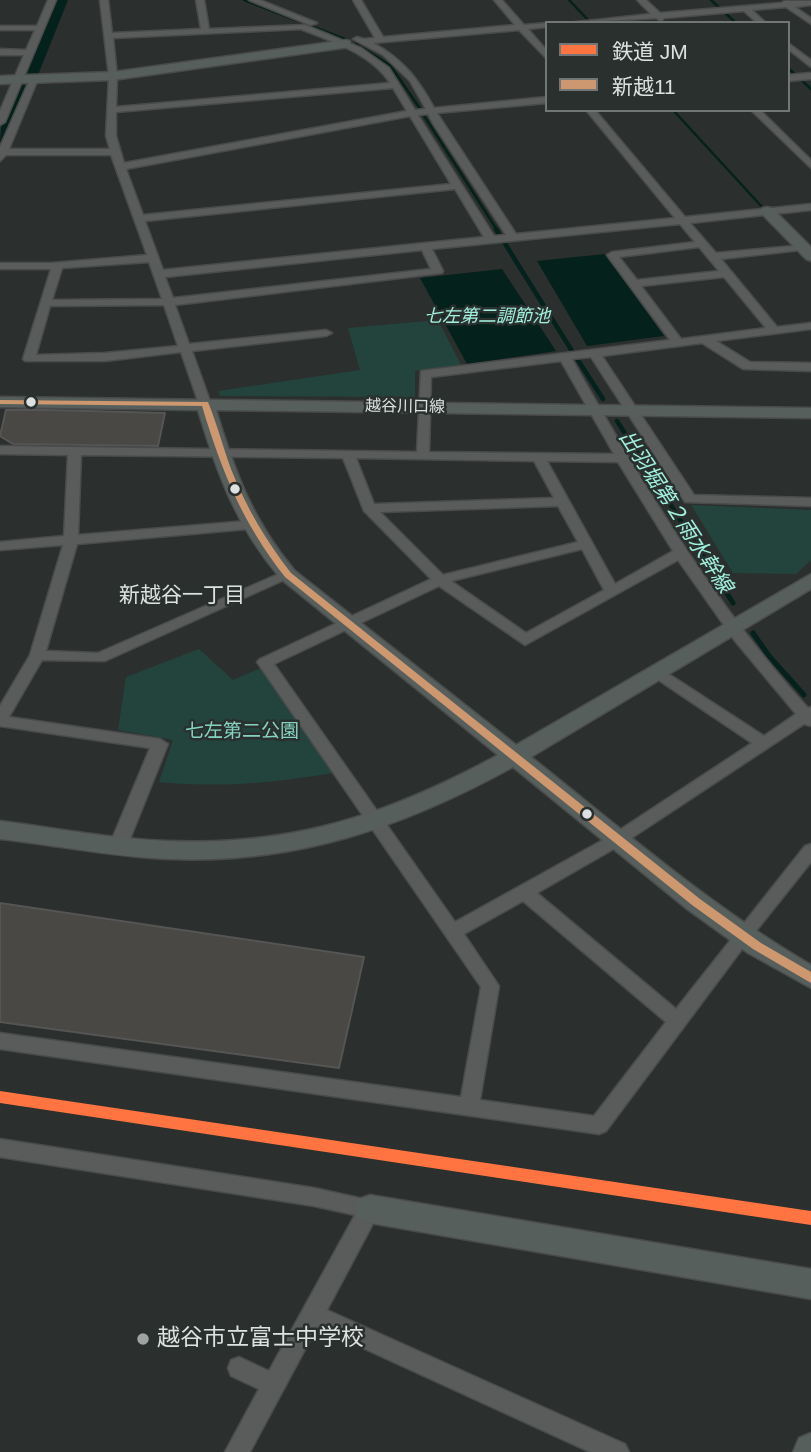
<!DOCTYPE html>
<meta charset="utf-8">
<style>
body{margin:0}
#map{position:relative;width:811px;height:1452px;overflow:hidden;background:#2b2f2d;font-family:Helvetica,"Noto Sans JP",sans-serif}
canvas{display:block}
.legend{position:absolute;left:545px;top:21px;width:245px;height:91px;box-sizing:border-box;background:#2a302e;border:2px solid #727776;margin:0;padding:9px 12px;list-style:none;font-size:21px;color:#dee1e1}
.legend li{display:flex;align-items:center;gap:14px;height:35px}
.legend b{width:35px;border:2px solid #727776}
</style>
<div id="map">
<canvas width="811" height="1452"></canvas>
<ul class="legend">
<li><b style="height:9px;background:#ff7440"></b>鉄道 JM</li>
<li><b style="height:9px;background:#cd976f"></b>新越11</li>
</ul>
</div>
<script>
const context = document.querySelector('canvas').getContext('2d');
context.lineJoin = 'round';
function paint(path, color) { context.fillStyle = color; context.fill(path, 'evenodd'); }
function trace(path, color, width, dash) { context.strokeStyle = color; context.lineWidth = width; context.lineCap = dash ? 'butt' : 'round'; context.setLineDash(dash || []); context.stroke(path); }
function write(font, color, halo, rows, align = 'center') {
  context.font = font + ' Helvetica,"Noto Sans JP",sans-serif'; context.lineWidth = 5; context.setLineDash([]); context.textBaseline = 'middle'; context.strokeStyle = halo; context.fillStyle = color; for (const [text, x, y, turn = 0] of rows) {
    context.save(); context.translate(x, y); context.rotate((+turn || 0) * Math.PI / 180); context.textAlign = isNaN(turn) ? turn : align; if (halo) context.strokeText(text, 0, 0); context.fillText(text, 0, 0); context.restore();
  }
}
paint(new Path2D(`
 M438,320L461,365L415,371V397L220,396L218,391L360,370L348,328Z
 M691,505L811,510V560L796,574L733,573Z
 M199,649L233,680L263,667L334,773C269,783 225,788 159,782L173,740L118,730L126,677Z`), '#23443d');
paint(new Path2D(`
 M605,254L664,336L587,346L537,261Z
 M502,269L556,351L467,364L420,278Z`), '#04211c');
trace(new Path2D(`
 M244,0L350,41
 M569,0L591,23
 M711,0L736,23
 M356,44L390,65L421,110
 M788,68L811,89
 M673,110L763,208
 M423,114L497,230`), '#04211c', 2.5);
trace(new Path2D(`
 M496,229L499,234
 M504,242L572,351
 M576,357L603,399
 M617,421L688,532`), '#04211c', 4.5);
trace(new Path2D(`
 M687,531L733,603
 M753,633L769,656L804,695`), '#04211c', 5);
paint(new Path2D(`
 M52,0H68L38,75L32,79L35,83L9,142L0,148C0,127 5,90 23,79L20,75Z`), '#04211c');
const building = new Path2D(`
 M6,410H48L165,413L158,446L13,444L0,436Z
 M0,903L364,957L339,1068L0,1022Z`);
paint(building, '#4a4844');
trace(building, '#545554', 2);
const street = new Path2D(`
 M48,0H56L5,122L0,125V111L24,55H0V49L26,50L35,30H0V26H37Z
 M100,0H108L112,33L201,29L196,0H204L209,29L305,25L361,48L389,68L415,110L426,109L410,81L383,55L353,39L357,37L364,39L375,38L353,0H361L383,37L515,25L494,0H502L524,25L547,23H548L547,27L528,29L547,51V59L519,30L373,43C402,58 419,80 434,108L547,97V103L437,113L516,234L675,218L586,110H595L685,217L811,204V210L690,223L716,253L805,245L806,247L801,250L721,259L777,327L811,323V329L716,341L750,362L811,363V371L743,369L702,343L602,356L694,495L811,498V506L685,502L591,357L572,359C642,483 712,602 808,708L811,707V726L804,724L624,843L537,893L676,1009L805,846L811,844V862L748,941L606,1131L599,1134L0,1049V1033L461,1097L481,987L257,662L260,659L431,579L364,511L343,458L81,455L78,535L248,521L255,525L248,529L77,544L46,651L98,653L283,572H293L295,575L105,661L42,660L9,717L160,739L168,744L128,844L125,848H113L110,844L150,748L0,726V706L30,655L63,545L0,550V542L64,536L68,455L0,454V446L417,452L421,371L670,340L607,255L612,252L695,242L680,224L432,249L443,271L442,273L175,305L189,344L326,330L332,333L326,336L192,351L211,404L205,408L199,404L181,352L105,361H25L23,359L51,269H0V263H52L147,255L111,155H6L0,161V147L30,79L34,76L38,79L9,149H110L106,136L109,76ZM301,29C332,42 371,53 390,83L116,107L117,76L113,38ZM393,88L407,111L124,163L116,136V112ZM428,114L434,125L506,235L494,236L418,115ZM410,116L451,184L143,215L126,169ZM455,189L484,237L163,270L145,221ZM699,247L719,271L637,280L619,257ZM422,250L431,269L173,298L165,277ZM149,262L162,299L52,300L62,268ZM724,277L766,328L681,339L641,286ZM164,305L178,346L105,353L36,355L50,306ZM561,361L614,454L429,452L431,377ZM356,458L534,461L554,498L374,504ZM547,461L618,462L673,551L615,584ZM558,506L578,542L443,575L380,512ZM582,549L604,590L526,633L451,581ZM678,560L735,641L796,714L764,736L661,669H651L648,672L651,675L752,743L612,835L455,922L274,664L439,586L525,645ZM523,901L666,1022L594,1116L480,1100L499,986L464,934Z
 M249,0H260L317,23L310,25Z
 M637,0H646L660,13L781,3L785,1H811V5L795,7L811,18V24L786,7L752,10L766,23H757L744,11L664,18L661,21L656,18L568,23L651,14Z
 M788,43L811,60V67L788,49Z
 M811,73V79L788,81V75Z
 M751,110H760L811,160V168Z
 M0,1139L314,1188L377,1202L380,1209L377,1216L327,1310L625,1444L629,1452H590L317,1327L250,1452H225L259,1389L231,1376L228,1368L231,1360L239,1357L269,1371L355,1215L314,1206L0,1157Z`);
const secondary = new Path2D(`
 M346,40L350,41V47L113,80L0,84V76L113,72Z
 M767,207L772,208L811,247V261L806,259L762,214L760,211L762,208Z
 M0,397L811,408V418L216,410C235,472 252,520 295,571L516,745L811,574V589L531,757C622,829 710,906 811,965V988L748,953L687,909L513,767C402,828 296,864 169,859C113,857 56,845 0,839V821C56,828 113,839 169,841C295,846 389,814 498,755L281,579C236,526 218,476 198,410L0,407Z
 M370,1195L811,1269V1299L370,1223L359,1219L355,1209L359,1199Z
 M811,1433V1452H793L799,1438Z`);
trace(street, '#494b4a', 3);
trace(secondary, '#494b4a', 3);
paint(street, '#5a5c5c');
paint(secondary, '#575f5d');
paint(new Path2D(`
 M0,400L208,402C217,424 223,447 231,469C246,507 266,541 291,573L700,899L761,943L811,972V983L753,949L692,905L285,577C242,522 222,472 202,406L0,404Z`), '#cd976f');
paint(new Path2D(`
 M0,1091L811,1211V1225L0,1103Z`), '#ff7440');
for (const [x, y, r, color] of [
 [31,402,6,"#dee1e1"],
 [235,489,6,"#dee1e1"],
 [587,814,6,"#dee1e1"],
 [143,1339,7,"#9fa3a2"]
]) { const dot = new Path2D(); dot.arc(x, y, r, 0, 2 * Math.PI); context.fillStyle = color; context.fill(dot); trace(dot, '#2a302e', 2.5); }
write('16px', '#dee1e1', '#2a302e', [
 ["越谷川口線",405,407,1]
]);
write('italic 18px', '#a1f1df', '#2a302e', [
 ["七左第二調節池",487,317]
]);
write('19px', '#83d3c1', '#2a302e', [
 ["七左第二公園",242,732]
]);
write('italic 21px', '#a1f1df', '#2a302e', [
 ["出羽堀第２雨水幹線",675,512,57]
]);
write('21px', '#dee1e1', '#2a302e', [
 ["新越谷一丁目",182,596]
]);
write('23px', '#dee1e1', '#2a302e', [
 ["越谷市立富士中学校",157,1339]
], 'left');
</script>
